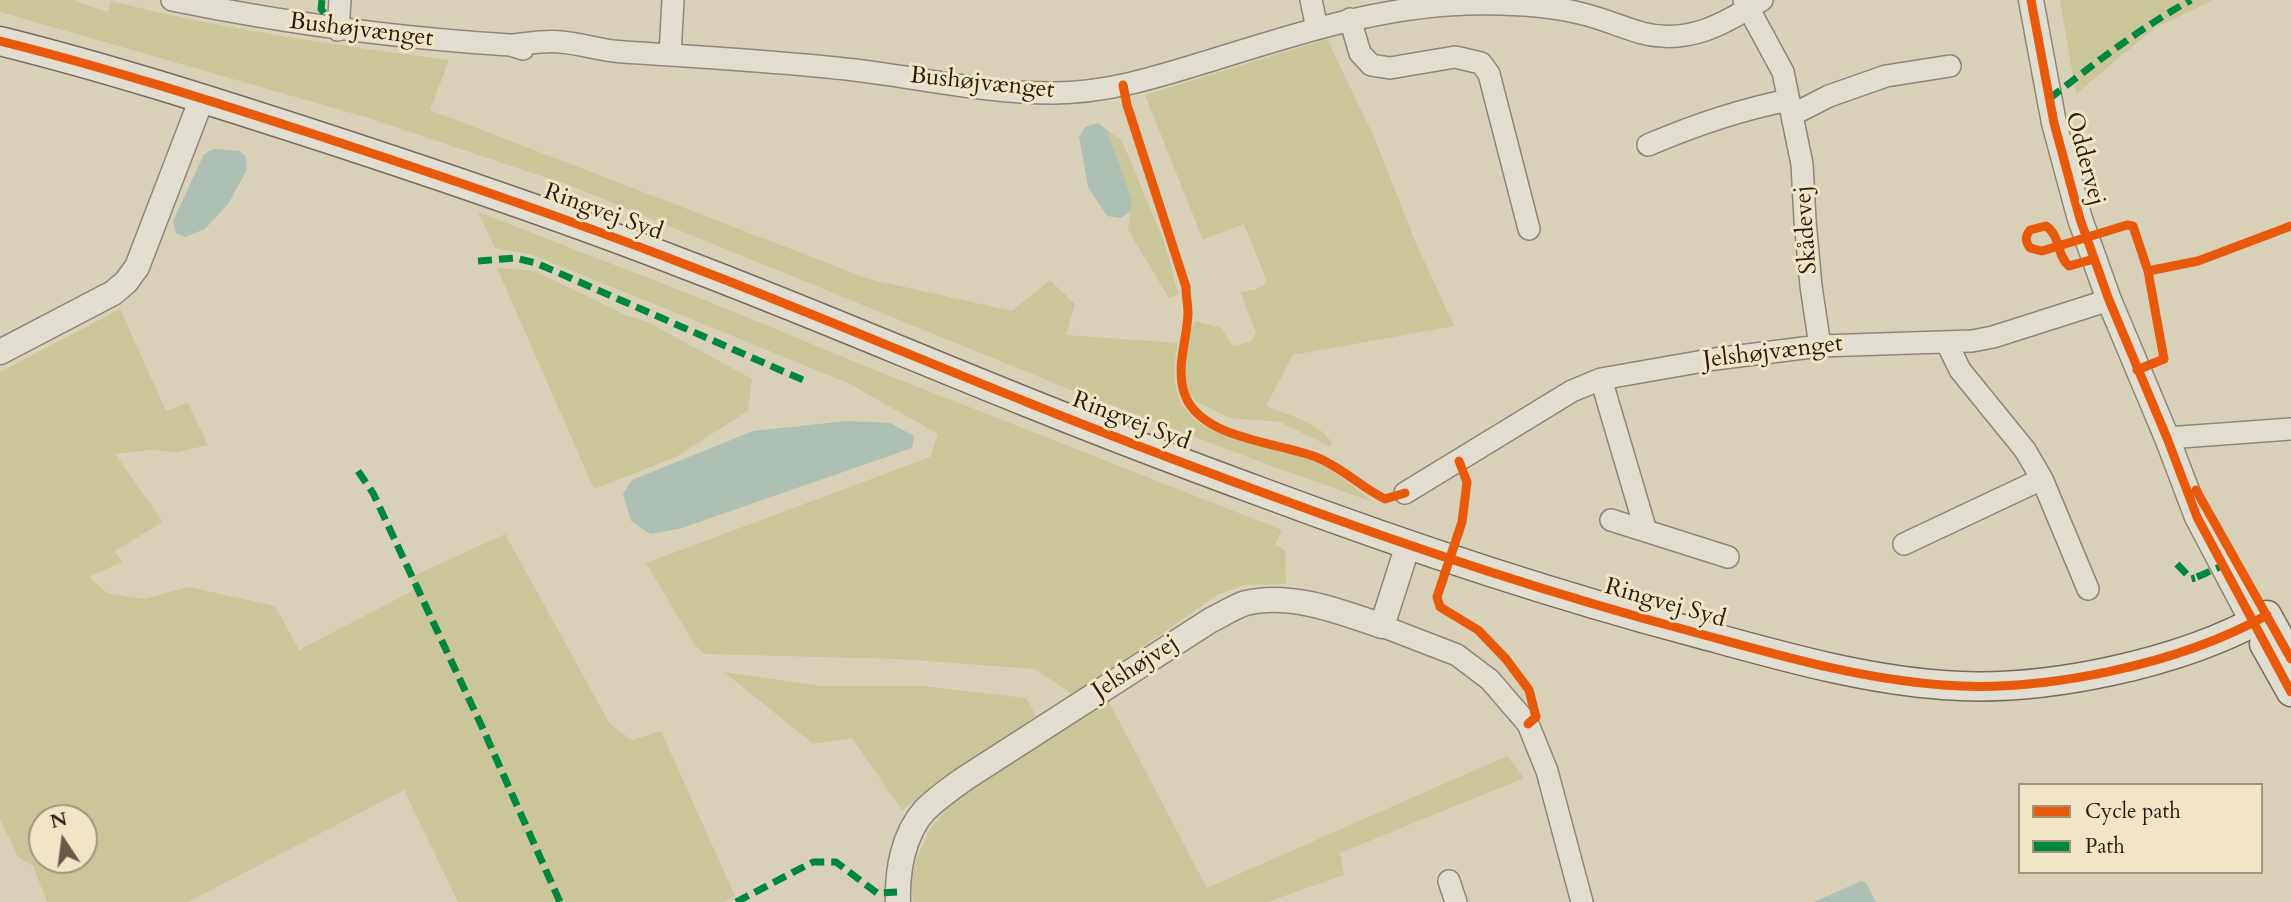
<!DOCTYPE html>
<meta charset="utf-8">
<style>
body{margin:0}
#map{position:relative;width:2291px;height:902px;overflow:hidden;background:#d9d1b7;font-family:Cardo,serif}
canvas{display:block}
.legend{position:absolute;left:2018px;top:783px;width:245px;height:91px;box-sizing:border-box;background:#f0e6c6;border:2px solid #a1947c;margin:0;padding:9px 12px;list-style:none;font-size:21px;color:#2a190d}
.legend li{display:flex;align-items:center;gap:14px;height:35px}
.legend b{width:35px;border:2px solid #a1947c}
.north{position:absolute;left:28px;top:804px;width:70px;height:70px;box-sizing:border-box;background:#f0e6c6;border:2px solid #a1947c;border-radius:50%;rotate:347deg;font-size:19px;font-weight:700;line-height:28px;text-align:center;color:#2a190d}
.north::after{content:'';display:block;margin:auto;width:24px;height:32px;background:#675948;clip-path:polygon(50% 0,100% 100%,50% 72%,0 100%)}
</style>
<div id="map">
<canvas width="2291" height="902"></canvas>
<ul class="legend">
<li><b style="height:9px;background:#e8590c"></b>Cycle path</li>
<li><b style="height:9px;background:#00873e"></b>Path</li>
</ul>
<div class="north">N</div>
</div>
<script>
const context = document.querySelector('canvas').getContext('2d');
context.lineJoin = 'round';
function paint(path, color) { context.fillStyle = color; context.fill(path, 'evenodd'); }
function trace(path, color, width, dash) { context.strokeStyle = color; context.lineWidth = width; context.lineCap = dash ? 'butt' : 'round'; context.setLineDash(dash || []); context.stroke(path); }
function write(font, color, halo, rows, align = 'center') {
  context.font = font + ' Cardo,serif'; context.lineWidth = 6; context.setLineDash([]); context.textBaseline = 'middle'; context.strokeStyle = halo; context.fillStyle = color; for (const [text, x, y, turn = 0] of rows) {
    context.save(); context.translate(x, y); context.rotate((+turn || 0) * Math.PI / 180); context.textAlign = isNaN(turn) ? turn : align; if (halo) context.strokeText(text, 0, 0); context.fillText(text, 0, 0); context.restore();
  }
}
paint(new Path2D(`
 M0,0H76L77,2L108,12L111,1C222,29 335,45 449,60L430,110L869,279L1012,311L1050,280L1075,304L1066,335L1178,343C1155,448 1251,433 1315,462C1336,472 1355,488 1373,502L1266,464L1066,388L571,186L365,117L0,12Z
 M2060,0H2214L2156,27L2076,94Z
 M1327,39L1375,139L1415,241L1454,326L1293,355L1266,406C1285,414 1324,424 1332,444L1329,446L1280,422L1230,418L1197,402L1188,392L1184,366L1189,331L1196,321L1221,328L1233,346L1251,342L1256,332L1240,292L1257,289L1267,282L1244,224L1203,240L1145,95Z
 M1107,130L1122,141L1164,241L1178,294L1169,298L1128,230L1132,199Z
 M478,212L705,300L865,366L1282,530L1275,545L1285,550L1286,584L1245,585L1219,594L1073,695L1035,669L898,659L705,654L695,645L646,563L930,457L938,434L848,383L533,255L495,248Z
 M497,268L535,271L626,315L648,322L752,379L748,411L674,458L594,489Z
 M120,309L166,411L188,403L208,445L177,452L150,450L115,454L163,522L115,551L122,562L89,577L107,593L144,599L189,587L275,606L299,650L416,589L411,577L505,534L610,724L632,740L661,731L735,896L724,902H458L404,790L188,902H47L33,866L18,857L0,819V372ZM42,818H84V860H42Z
 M724,672L821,686H923L1026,698L1036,716L902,810L852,738L813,744Z
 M1107,698L1207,888L1507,756L1524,778L1340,853L1344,875L1267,902H913L911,876L918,855L930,829L958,796Z`), '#cac69a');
paint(new Path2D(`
 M1098,123L1107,130L1132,199L1131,211L1121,218L1107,216L1088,187L1079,137L1085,127Z
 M214,149L240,151L246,157L247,170L228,204L205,229L185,237L176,233L173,221L204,154Z
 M847,421L890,423L914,436L912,448L679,529L650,534L631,521L623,494L632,480L753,431Z
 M1861,881L1866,883L1876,902H1814Z`), '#aec0b4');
const minor = new Path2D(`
 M172,0C285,23 395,38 510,45L523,49
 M1311,0L1317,28
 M1744,0L1783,72L1802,164L1805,220L1811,286L1820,346
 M1350,19L1360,53L1371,65L1390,68L1455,57L1481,63L1489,74L1529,229
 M338,30L340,0
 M510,45C527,44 544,40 561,42C583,44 603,51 624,52C701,57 778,61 855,70C920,78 987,93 1053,93C1112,93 1166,74 1222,57C1302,32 1381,7 1466,4C1503,3 1551,5 1587,15C1606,20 1624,28 1642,33C1688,45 1725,24 1762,0
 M670,55L673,0
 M1792,115L1829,96L1886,76L1950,66
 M1648,145C1695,125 1738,110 1789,100
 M1947,343L1960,370L2025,450L2042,479L2088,589
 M1601,379L1646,531
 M2167,438L2291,429
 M1405,493L1572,391L1601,379L1715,359L1820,346L1972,341L1993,337L2109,300
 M1611,520L1728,557
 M1904,544L2042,479
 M1382,626L1457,655L1490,680L1528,724L1547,771L1582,902
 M1449,881L1456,902`);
const tertiary = new Path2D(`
 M2031,0L2054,123L2080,219L2109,300L2167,438L2197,517L2253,623
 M0,352L113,293L126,282L137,267L202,98
 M898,902C897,871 903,834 925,810C937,798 950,789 964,779L1211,620C1222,615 1235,606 1246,603C1290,592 1342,612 1382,626L1408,545`);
const secondary = new Path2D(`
 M0,41C105,67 208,100 310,133C436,174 561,216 684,264C800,308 914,357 1029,403C1106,434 1185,464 1264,493C1406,546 1550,594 1697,633C1778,655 1859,679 1943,685C2043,693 2180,664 2267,615L2291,659
 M2264,644L2291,692`);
trace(minor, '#8d8676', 24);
trace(tertiary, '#8d8676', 27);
trace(secondary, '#746d5e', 31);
trace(minor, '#e1ddd0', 21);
trace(tertiary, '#e1ddd0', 24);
trace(secondary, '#e1ddd0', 28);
trace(new Path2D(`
 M322,0L321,9L338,30
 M2049,99C2095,63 2140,28 2191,0
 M478,261L515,258L536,263L803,380
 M358,471L373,493L483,729L560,902
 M2177,564L2191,579L2195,578
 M2197,577L2222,566
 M736,902L813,862H836L877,893L897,892`), '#00873e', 7, [14, 7]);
trace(new Path2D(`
 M2031,0L2054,123L2080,219L2109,300L2167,438L2197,517L2291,692
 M0,41C105,67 208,100 310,133C436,174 561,216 684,264C800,308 914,357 1029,403C1106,434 1185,464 1264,493C1406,546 1550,594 1697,633C1778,655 1859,679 1943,685C2043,693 2180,664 2267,615
 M1123,85L1127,105L1186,287C1186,296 1188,305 1188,314C1187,339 1177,363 1183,389C1195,439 1275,441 1316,457C1341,467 1361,487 1385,499L1405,493
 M2094,259L2069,266C2056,255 2061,236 2046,226L2030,230C2025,237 2025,241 2030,248L2042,251L2052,248L2127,225L2133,226L2148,271L2164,359L2137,370
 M2148,271L2198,261L2291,226
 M1459,461L1467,482L1462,522L1437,597L1440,607L1478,630L1506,659L1529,690L1536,717L1528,724
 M2196,490L2291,659`), '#e8590c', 9);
write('24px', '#2a190d', '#f0e6c6', [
 ["Bushøjvænget",361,31,7],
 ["Bushøjvænget",982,84,6],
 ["Oddervej",2084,159,75],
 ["Ringvej Syd",603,213,20],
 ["Skådevej",1807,230,-94],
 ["Jelshøjvænget",1773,353,-7],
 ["Ringvej Syd",1131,422,21],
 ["Ringvej Syd",1665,604,16],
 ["Jelshøjvej",1136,668,-33]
]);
</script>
